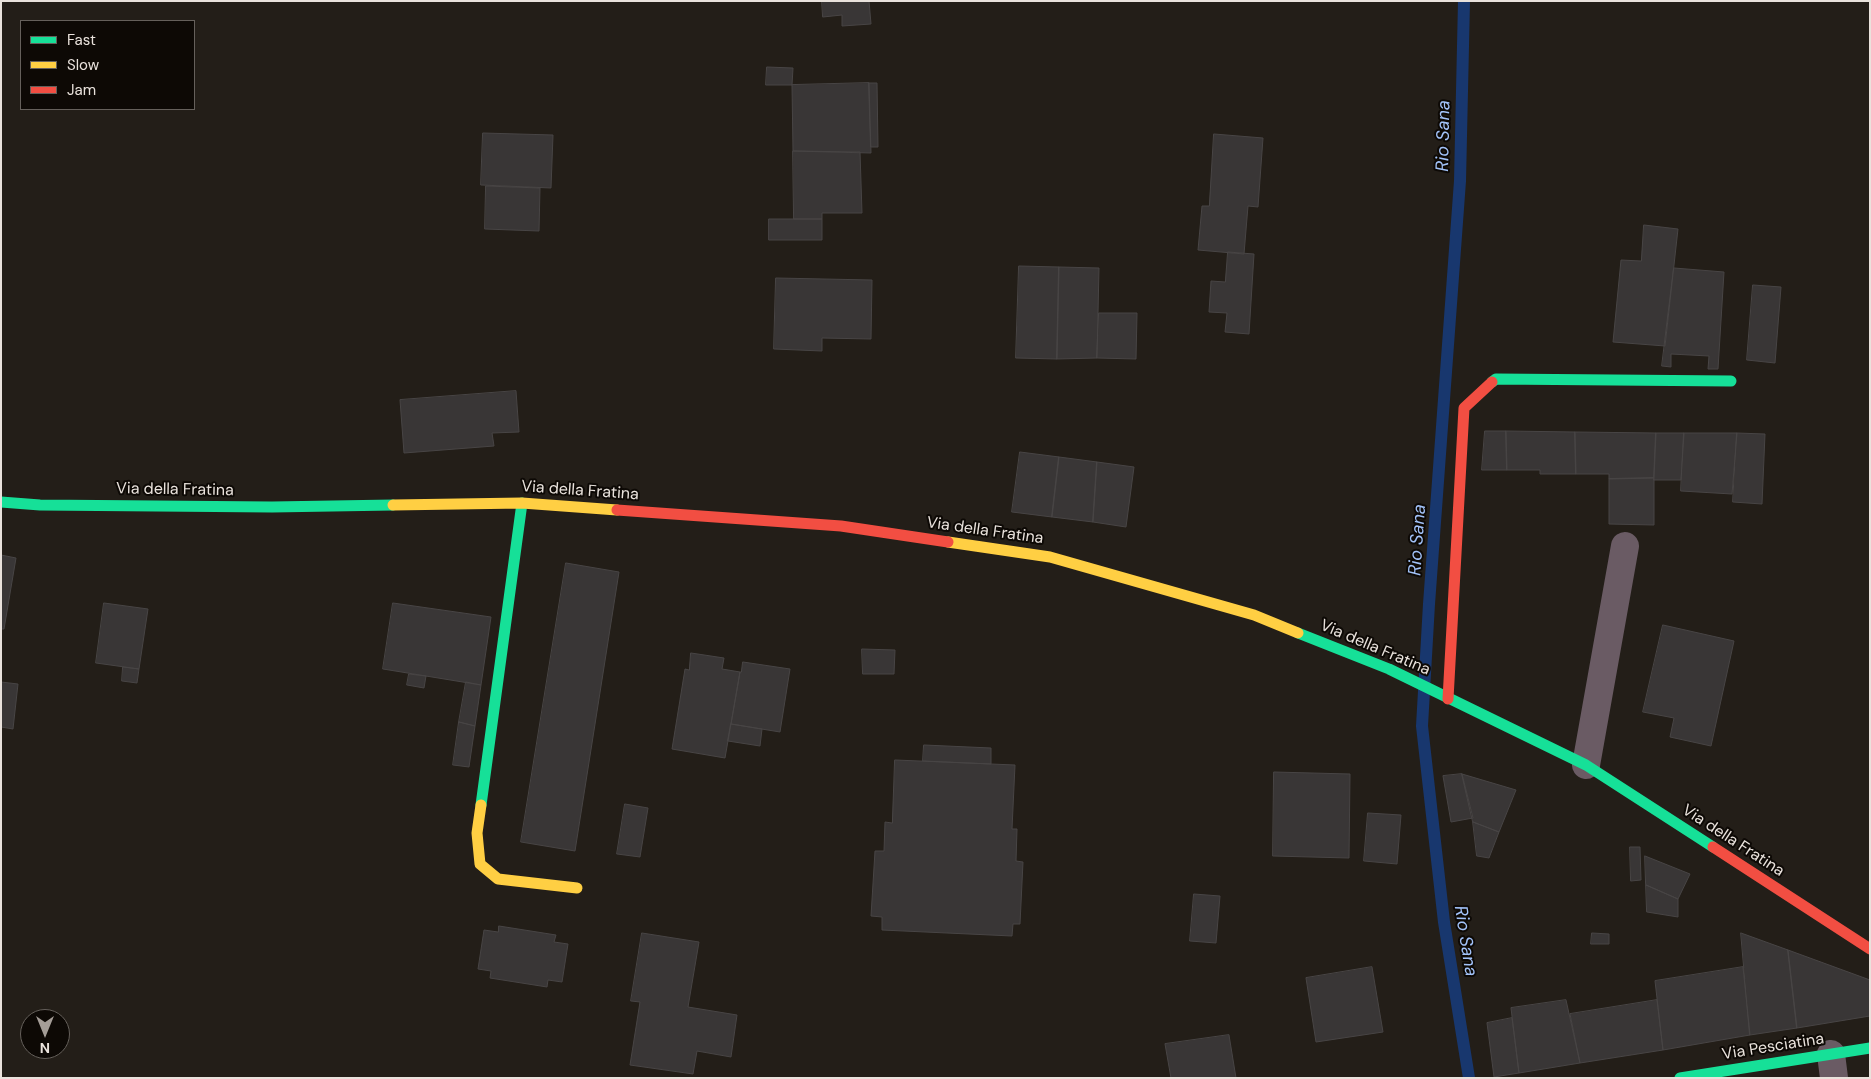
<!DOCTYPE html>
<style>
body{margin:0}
#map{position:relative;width:1871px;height:1079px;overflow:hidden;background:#231e18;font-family:"DM Sans",sans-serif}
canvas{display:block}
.frame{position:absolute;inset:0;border:2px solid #e9e2dc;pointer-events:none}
.legend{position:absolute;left:20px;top:20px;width:175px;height:90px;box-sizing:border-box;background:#0d0905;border:1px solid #65605b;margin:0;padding:6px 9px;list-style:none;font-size:15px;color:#e9e2dc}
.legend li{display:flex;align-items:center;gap:10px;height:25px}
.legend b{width:25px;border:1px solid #65605b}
.north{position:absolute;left:20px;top:1009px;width:50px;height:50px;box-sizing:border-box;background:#0d0905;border:1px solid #65605b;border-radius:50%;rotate:180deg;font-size:14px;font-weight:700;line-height:20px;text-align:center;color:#e9e2dc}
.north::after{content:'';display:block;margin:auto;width:18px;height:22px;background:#a49d97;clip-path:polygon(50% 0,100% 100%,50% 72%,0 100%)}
</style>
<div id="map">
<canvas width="1871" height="1079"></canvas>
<div class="frame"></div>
<ul class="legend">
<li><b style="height:6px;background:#16e098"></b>Fast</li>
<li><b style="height:6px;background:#ffcf43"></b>Slow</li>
<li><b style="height:6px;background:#f24e42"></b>Jam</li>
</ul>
<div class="north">N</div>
</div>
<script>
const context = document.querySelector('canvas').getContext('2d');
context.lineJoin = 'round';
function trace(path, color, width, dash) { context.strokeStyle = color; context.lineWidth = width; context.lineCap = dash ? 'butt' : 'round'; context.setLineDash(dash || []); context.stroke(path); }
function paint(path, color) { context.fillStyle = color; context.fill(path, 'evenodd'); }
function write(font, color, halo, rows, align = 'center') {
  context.font = font + ' "DM Sans",sans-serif'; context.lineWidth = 4; context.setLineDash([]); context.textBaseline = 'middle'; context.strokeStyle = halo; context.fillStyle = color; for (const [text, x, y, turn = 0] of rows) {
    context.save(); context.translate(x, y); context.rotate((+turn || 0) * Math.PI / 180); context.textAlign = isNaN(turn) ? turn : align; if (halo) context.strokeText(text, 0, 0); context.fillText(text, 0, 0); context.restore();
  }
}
trace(new Path2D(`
 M1464,1L1460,181L1429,604L1422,726L1444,922L1469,1078`), '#18376e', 12);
const building = new Path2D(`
 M822,1H869L871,24L842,26V15L823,17Z
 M767,67L793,68L792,85H766Z
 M869,83L871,153L793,151L792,85Z
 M869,83H877L878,147H871Z
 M483,133L553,135L551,188L481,185Z
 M1214,134L1263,138L1258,207L1248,206L1244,254L1198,250L1202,206H1209Z
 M793,151L860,152L862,213H822V219H794Z
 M486,186L540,188L539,231L485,229Z
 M769,219H822V240H769Z
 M1644,225L1678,229L1665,346L1613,342L1621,260L1641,261Z
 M1228,252L1254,254L1249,334L1225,332L1227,313L1209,312L1211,281L1225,282Z
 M1019,266L1059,267L1057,359L1016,358Z
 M1059,267L1099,268L1097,358L1057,359Z
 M1674,268L1724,272L1718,369H1708L1709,356L1671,354V367L1662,366Z
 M776,278L872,280L871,339L822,338V351L774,349Z
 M1753,285L1781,287L1775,363L1747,360Z
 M1099,313H1137L1136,359L1097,358Z
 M516,391L519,432L492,433L494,446L404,453L400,400Z
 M1485,431H1506L1507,470H1482Z
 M1506,431L1575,432L1576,474H1540V470H1507Z
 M1575,432L1656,433L1654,478L1609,479V474H1576Z
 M1656,433H1684L1681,480H1654Z
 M1684,433H1737L1732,494L1681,491Z
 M1737,433L1765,434L1762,504L1733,502Z
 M1020,452L1059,457L1052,517L1012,512Z
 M1059,457L1097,462L1093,522L1052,517Z
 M1097,462L1134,467L1126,527L1093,522Z
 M1654,478V525L1609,524V479Z
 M1,555L16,558L4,629H1Z
 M566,563L619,572L575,851L521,842Z
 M104,603L148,609L139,669L96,663Z
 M393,603L491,617L481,685L383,669Z
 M1663,625L1734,641L1711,746L1670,737L1674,718L1643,712Z
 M862,649L895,650L894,674H863Z
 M691,653L724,658L722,669L740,672L725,758L672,749L685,669L689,670Z
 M743,662L790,669L780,732L731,724L740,672H741Z
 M123,667L139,669L137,683L122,681Z
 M409,674L426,676L424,688L407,685Z
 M1,682L18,684L13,729L1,727Z
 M466,682L481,685L475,726L459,722Z
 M459,722L475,726L469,767L453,765Z
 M731,724L762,729L760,746L728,741Z
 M924,745L991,748V764L923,761Z
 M895,760L1015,765L1012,829H1017L1016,861L1023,862L1020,924H1013L1012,936L882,930V917L871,916L875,851H884L885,822L892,823Z
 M1274,772L1350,774L1349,858L1273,856Z
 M1462,774L1473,818L1451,822L1443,776Z
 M1462,774L1516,790L1499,832L1473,822Z
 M625,804L648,808L640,857L617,854Z
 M1368,813L1401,815L1397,864L1364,861Z
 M1473,822L1499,832L1489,858L1477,856Z
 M1630,847H1640L1641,880L1631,881Z
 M1645,856L1690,874L1678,899L1646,885Z
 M1646,885L1678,899V917L1647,912Z
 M1194,894L1220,896L1216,943L1190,941Z
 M499,926L556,935L554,942L568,944L562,982L548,980L547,987L490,978L491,971L478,969L484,930L498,932Z
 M642,933L699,942L688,1007L737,1015L731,1057L697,1051L693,1074L630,1065L640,1002L631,1001Z
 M1592,933L1609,934V944H1591Z
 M1741,933L1788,950L1797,1028L1750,1035Z
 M1788,950L1870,980V1016L1797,1028Z
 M1372,967L1383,1032L1316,1042L1306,978Z
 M1743,967L1750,1035L1663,1050L1655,981Z
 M1566,1000L1580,1063L1519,1073L1511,1008Z
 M1657,1000L1663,1050L1580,1063L1570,1014Z
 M1512,1018L1519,1073L1494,1077L1487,1023Z
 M1229,1035L1236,1078H1171L1165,1044Z`);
paint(building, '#393636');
trace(building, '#484545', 1);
trace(new Path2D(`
 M1586,765L1625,546
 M1831,1054L1834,1078`), '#6a5b64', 28);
trace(new Path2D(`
 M1492,382L1496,379L1731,381
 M1,502L40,505L272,507L393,505
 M1298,633L1389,669L1586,765L1713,847
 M481,805L522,503
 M1680,1078L1870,1048`), '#16e098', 11);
trace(new Path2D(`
 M393,505L522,503L617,510
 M948,542L1050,557L1254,615L1298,633
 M481,805L477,833L480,864L498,879L577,888`), '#ffcf43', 11);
trace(new Path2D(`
 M617,510L841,526L948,542
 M1448,699L1464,408L1492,382
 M1713,847L1870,949`), '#f24e42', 11);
write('16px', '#e9e2dc', '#0d0905', [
 ["Via della Fratina",175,490,1],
 ["Via della Fratina",580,491,4],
 ["Via della Fratina",985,531,8],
 ["Via della Fratina",1375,648,23],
 ["Via della Fratina",1733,841,33],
 ["Via Pesciatina",1773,1047,-9]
]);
write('italic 18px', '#a2c2f8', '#0d0905', [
 ["Rio Sana",1444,136,-89],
 ["Rio Sana",1418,540,-86],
 ["Rio Sana",1465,941,81]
]);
</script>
